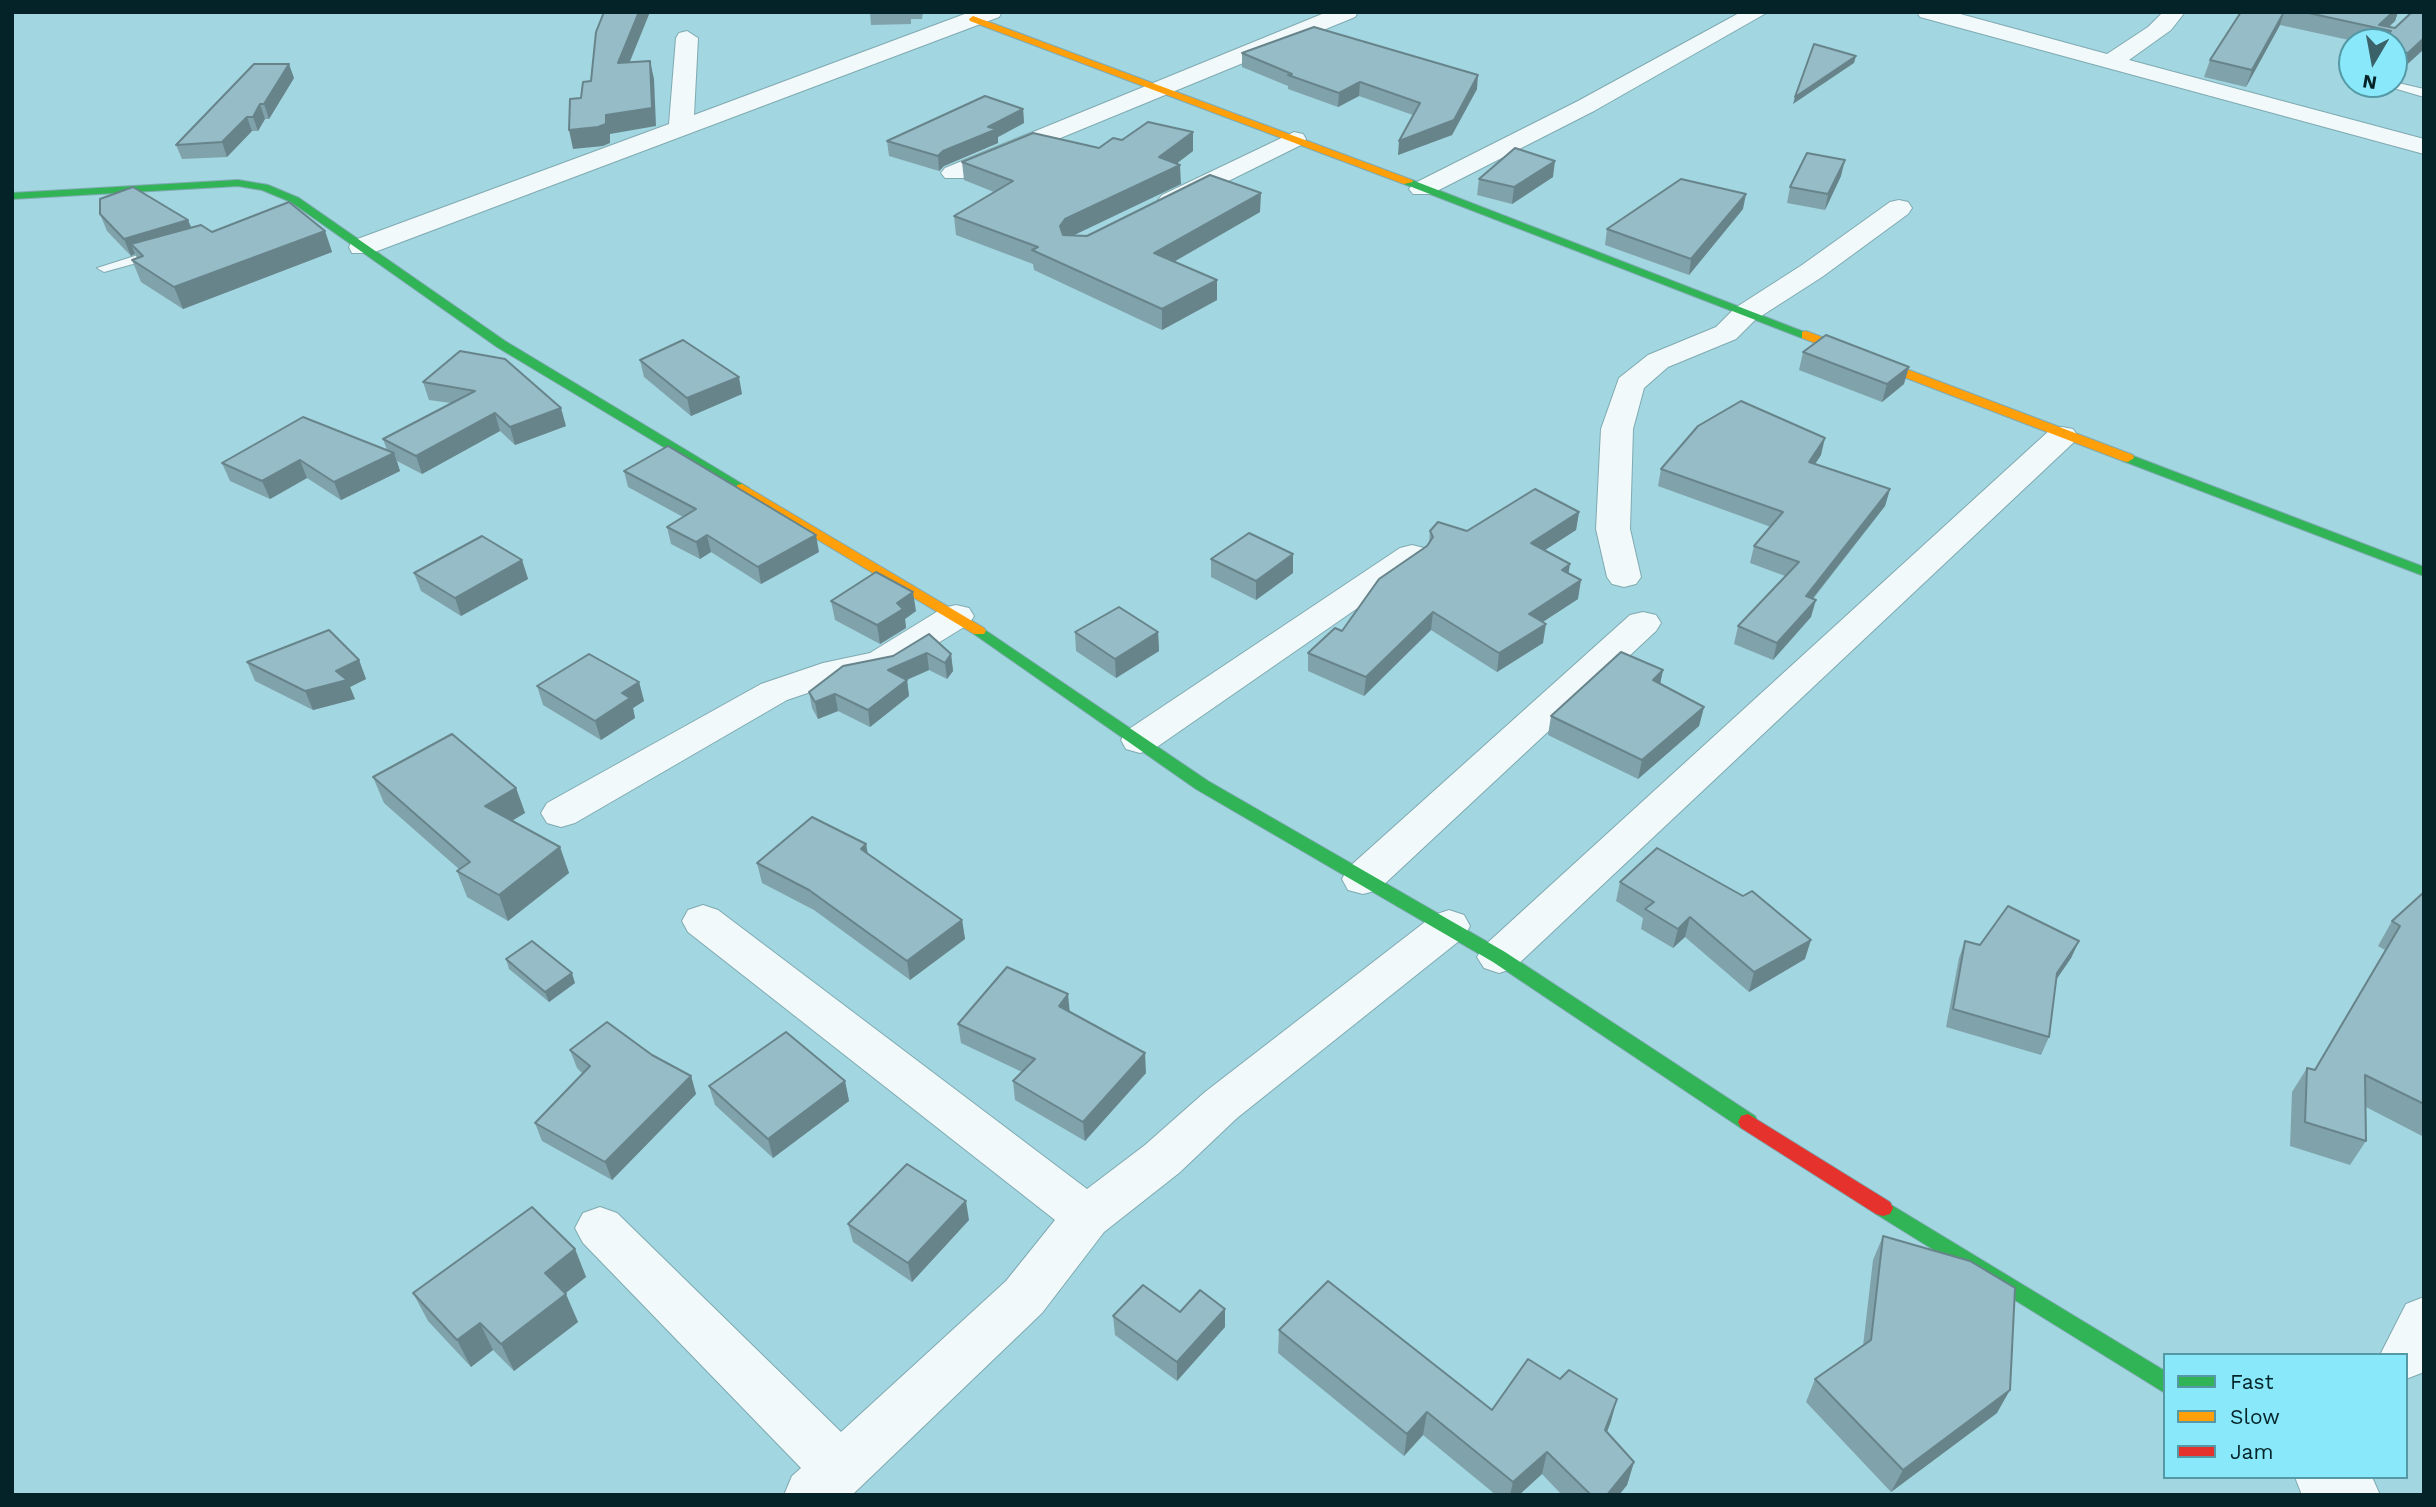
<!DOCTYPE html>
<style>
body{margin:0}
#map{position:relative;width:2436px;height:1507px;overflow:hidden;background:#a2d6e0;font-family:"Work Sans",sans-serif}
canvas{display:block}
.frame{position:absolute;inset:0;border:14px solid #042328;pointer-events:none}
.legend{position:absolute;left:2163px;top:1353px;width:245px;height:126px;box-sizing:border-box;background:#89e8f9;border:2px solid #5499a5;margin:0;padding:9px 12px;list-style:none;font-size:21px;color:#042328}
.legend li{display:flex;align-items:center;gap:14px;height:35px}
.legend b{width:35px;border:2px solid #5499a5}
.north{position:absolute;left:2338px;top:28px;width:70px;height:70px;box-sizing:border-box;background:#89e8f9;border:2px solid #5499a5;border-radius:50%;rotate:190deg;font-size:19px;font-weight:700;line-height:28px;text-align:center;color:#042328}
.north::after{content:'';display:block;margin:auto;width:24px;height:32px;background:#3b6268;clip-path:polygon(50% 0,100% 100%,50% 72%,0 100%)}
</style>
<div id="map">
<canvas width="2436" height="1507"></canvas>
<div class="frame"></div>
<ul class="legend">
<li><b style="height:9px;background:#30b455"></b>Fast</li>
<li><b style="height:9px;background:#ff9f0a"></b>Slow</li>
<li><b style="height:9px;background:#e5322d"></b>Jam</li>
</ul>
<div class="north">N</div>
</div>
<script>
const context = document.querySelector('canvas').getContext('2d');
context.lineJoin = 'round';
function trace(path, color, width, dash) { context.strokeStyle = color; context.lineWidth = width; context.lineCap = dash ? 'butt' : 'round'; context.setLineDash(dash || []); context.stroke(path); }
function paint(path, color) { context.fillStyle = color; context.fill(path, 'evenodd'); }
const lane = new Path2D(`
 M2394,82L2424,89V97L2380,84Z
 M157,249L162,250V256L104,272L97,268Z`);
const street = new Path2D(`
 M970,12H1002L999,17L372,253H352L349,247L352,241L669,124L676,38L679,33L687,31L698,38L694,115Z
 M1327,12H1358L1355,17L963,178H945L941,173L945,168Z
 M1741,12H1768L1594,111L1431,194H1413L1409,189L1413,184L1578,101Z
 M1917,12H1953L2107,54L2148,27L2163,12H2185L2171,30L2129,60L2424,139V154L1920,17Z
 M1294,132L1303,134L1306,139L1303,144L1180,205H1162L1158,200L1162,195Z
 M1899,200L1908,202L1912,208L1908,214L1822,277L1755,320L1736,339L1668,367L1644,388L1633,429L1630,529L1641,577L1636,584L1624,587L1612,584L1607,577L1596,529L1601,429L1619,378L1648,355L1716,327L1735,308L1802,265L1890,202Z
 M2062,427L2073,429L2078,436L2073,443L1514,968L1499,973L1484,968L1477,957L1484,946L2051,429Z
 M1412,545L1424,548L1429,555L1424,562L1154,749L1140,753L1126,749L1121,740L1126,731L1400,548Z
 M956,605L969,608L974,616L969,624L894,670L843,681L787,700L575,823L561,827L547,823L541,813L547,803L761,684L823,663L870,653L943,608Z
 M1643,612L1656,615L1661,623L1656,631L1378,890L1363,894L1348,890L1342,879L1348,868L1630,615Z
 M703,905L718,910L1087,1189L1145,1145L1205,1092L1434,915L1449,910L1464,915L1470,926L1464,937L1237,1118L1179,1173L1104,1232L1042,1313L852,1495H784L792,1476L801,1468L583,1243L575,1228L583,1213L600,1207L617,1213L841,1432L1006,1281L1055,1220L688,932L682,921L688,910Z
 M2424,1297V1372L2406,1379V1355H2380L2406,1304Z
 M2295,1477H2372L2380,1495H2302Z`);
const fast = new Path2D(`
 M238,180L268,185L299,198L505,341L749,488L747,491H737L497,347L291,202L262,190L238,186L12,199V193Z
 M1404,180H1412L1812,335L1810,338H1802L1404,184Z
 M2128,454L2424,567V576L2123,461L2122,458Z
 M979,626L1208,781L1505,952L1755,1116L1758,1122L1755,1128L1748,1130L1741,1128L1493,962L1196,789L974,634L972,631L974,628Z
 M1883,1200L2165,1371V1393L1876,1214L1873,1208L1876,1202Z`);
const slow = new Path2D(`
 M973,16L1412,180L1413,182L1404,184L970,21L969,19Z
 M1806,331L2133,455L2134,458L2128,462L2123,461L1802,338V332Z
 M742,484L984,628L986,631L984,634H974L737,491V485Z`);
const jam = new Path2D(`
 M1748,1114L1890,1202L1893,1208L1890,1214L1883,1216L1876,1214L1741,1128L1738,1122L1741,1116Z`);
trace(lane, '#7faab2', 2);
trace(street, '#7faab2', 2);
trace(fast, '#7faab2', 2);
trace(slow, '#7faab2', 2);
trace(jam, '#7faab2', 2);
paint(lane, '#f1f9fa');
paint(street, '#f1f9fa');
paint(fast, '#30b455');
paint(slow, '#ff9f0a');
paint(jam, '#e5322d');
paint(new Path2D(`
 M870,12H923L922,19H911V24L871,25Z
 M2235,12H2398L2395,21L2389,27L2424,49L2401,70L2394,69V42H2358L2280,25L2246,87L2204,77L2210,60L2241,14Z
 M1242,53L1477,89L1452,135L1398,155L1413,115L1359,96L1338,107L1288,89V86L1242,67Z
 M294,78L269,119H265L258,131H252L227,157L182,159L176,145Z
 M1023,109L1024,123L998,137V143L944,166L939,171L889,156L887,141Z
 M1193,132V151L1177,163L1181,184L1073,235L1087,236L1260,212L1174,262L1217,300L1162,330L1034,270L1033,264L956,235L954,216L994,192L964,180L962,162L1099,148L1122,140Z
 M1841,176L1825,210L1787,203L1790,187Z
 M1553,177L1512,204L1477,195L1479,179Z
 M1743,209L1689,275L1605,245L1607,229Z
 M100,214L188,220L191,227L212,232L325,231L332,252L183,309L141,282L132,260L137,258L135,254L131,256L107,231Z
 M460,351L566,426L515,445L500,431L422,474L397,461L400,471L341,500L307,478L270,499L230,481L222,463L387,450L383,439L451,403L429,400L423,382Z
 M1803,352L1904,384L1882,402L1799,370Z
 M640,360L742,394L691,416L644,377Z
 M1821,455L1815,464L1890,489L1885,506L1813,599L1811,617L1773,660L1734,644L1738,626L1785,576L1750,563L1754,546L1771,527L1658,486L1661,469Z
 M624,471L819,552L761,584L711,552L700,559L671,544L667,527L683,517L628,487Z
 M1579,512L1576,530L1545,550L1568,573L1578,599L1542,622L1543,643L1497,672L1431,630L1364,696L1308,671V653L1342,631L1427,546L1429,543L1430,531H1467Z
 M1211,559L1293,573L1256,600L1211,577Z
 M522,560L528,579L461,616L421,591L414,573Z
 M831,601L916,611L905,619L906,628L880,644L835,620Z
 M1075,632H1158L1159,651L1116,678L1076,651Z
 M929,634L951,654L953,671L947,679L929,670L907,680L909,696L870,727L838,711L818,719L812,708L809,692L893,656Z
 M359,660L366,679L350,687L355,699L313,710L255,681L247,662Z
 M1663,670L1660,684L1704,707L1699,726L1638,779L1548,735L1551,716Z
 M639,682L644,701L633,708L635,718L601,740L543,705L537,686Z
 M373,777L516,788L525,813L512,821L560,847L569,873L508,921L467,897L457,871L460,870L384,803Z
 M866,844L868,854L962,920L965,939L910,980L814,910L762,883L757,863Z
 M1620,882L1805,959L1749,992L1685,937L1673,948L1641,929L1643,918L1616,901Z
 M2424,894V1137L2366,1107V1141L2350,1165L2290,1146L2292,1092L2307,1068L2314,1070L2385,950L2378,946L2392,921Z
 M1965,941L1980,945L2079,941L2071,958L2056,980L2049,1037L2041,1055L1946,1027L1959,958Z
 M506,959L575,983L549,1002L509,969Z
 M1070,1012L1146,1073L1085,1141L1015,1100L1013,1081L1022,1072L961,1043L958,1024Z
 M570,1050L691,1076L696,1094L612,1180L542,1141L535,1123L583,1074L577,1068Z
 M845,1081L849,1101L773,1158L715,1105L709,1086Z
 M969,1220L912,1282L853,1242L848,1224Z
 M1883,1236L1997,1413L1891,1492L1806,1402L1815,1379L1863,1346L1873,1260Z
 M575,1249L586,1277L565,1293L578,1322L514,1371L493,1350L471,1367L428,1321L413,1293Z
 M1225,1309V1327L1177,1381L1115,1335L1113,1316Z
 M1279,1330L1492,1410L1611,1421L1607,1432L1634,1462L1627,1485L1619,1495H1562L1542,1474L1519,1495H1496L1423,1435L1404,1456L1278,1353Z`), '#80a2ab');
paint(new Path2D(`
 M639,12H650L622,81L618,63Z
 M2284,12L2280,25L2246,87L2252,70Z
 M2393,12H2398L2395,21L2386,29L2379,25Z
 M2424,38V49L2401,70L2408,53Z
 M1856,56L1854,63L1793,104L1795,97Z
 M650,61L654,79L656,126L610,134V143L603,146L573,149L569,130L606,115Z
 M289,64L294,78L269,119L264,104Z
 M1478,75L1477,89L1452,135L1398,155L1399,141Z
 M1360,82L1359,96L1338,107L1339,93Z
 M260,104L265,119L258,131L253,117Z
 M1023,109L1024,123L998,137V143L944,166L939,171L938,156L943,151Z
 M247,117L252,131L227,157L222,142Z
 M1193,132V151L1167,171L1180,165L1181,184L1066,239L1060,226L1065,219L1159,157Z
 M1845,160L1841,176L1825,210L1828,194Z
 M1555,161L1553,177L1512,204L1514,187Z
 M1261,193L1260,212L1154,273V253Z
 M1746,194L1743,209L1689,275L1691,259Z
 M188,220L195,237L131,244L135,254L131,256L124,239Z
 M325,231L332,252L183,309L174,287Z
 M1217,280V300L1162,330V309Z
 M1909,367L1904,384L1882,402L1887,384Z
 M739,377L742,394L691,416L687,398Z
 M561,408L566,426L515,445L510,427Z
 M495,413L500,431L422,474L416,456Z
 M1825,438L1821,455L1805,479L1809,462Z
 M394,453L400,471L341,500L334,482Z
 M300,460L307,478L270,499L262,481Z
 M1890,489L1885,506L1801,613L1806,596Z
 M1579,512L1576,530L1528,561L1531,543Z
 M707,535L711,552L700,559L696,542Z
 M816,535L819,552L761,584L758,567Z
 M1293,554V573L1256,600V581Z
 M522,560L528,579L461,616L455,598Z
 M1570,564L1567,583L1562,570Z
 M1581,580L1578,599L1526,633L1529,614Z
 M913,592L916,611L905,619L906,628L880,644L877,625L897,603Z
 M1816,600L1811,617L1773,660L1777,643Z
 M1433,612L1431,630L1364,696L1366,677Z
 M1546,624L1543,643L1497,672L1499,653Z
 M1158,632L1159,651L1116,678L1115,659Z
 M927,653L929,670L890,687L888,670Z
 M951,654L953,671L947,679L945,663Z
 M359,660L366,679L350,687L355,699L313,710L305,691L336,671Z
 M1663,670L1659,689L1653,680Z
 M907,680L909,696L870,727L868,710Z
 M639,682L644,701L633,708L635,718L601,740L595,721L622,693Z
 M835,694L838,711L818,719L815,702Z
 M1704,707L1699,726L1638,779L1642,760Z
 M516,788L525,813L494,831L485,806Z
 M866,844L869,863L861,849Z
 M560,847L569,873L508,921L499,895Z
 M1690,917L1685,937L1673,948L1678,929Z
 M962,920L965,939L910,980L907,961Z
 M1811,940L1805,959L1749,992L1754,972Z
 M2079,941L2071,958L2049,990L2057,973Z
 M572,973L575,983L549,1002L545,992Z
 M1068,994L1070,1014L1059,1006Z
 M1145,1053L1146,1073L1085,1141L1083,1122Z
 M691,1076L696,1094L612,1180L605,1162Z
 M845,1081L849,1101L773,1158L768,1139Z
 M966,1201L969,1220L912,1282L908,1263Z
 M575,1249L586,1277L557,1300L545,1273Z
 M566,1294L578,1322L514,1371L501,1344Z
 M1225,1309V1327L1177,1381V1362Z
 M480,1323L493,1350L471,1367L457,1340Z
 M2010,1390L1997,1413L1891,1492L1903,1470Z
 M1617,1399L1611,1421L1599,1452L1605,1430Z
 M1427,1412L1423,1435L1404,1456L1407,1434Z
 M1547,1452L1542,1474L1519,1495H1510L1513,1482Z
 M1634,1462L1627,1485L1619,1495H1607Z`), '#68848b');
const building = new Path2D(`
 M604,12H639L618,63L650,61L652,108L606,115V124L598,127L569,130L570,99L581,98L583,82L591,81L596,32Z
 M2241,12H2284L2252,70L2210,60Z
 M2304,12H2393L2379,25L2395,28L2412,12H2424V38L2408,53L2394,50V42H2379L2391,31Z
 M1314,27L1478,75L1454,120L1399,141L1420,103L1360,82L1339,93L1288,75L1292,74L1242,53Z
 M1814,44L1856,56L1795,97Z
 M254,64H289L264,104H260L253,117H247L222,142L176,145Z
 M985,96L1023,109L988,127L997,129L943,151L938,156L887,141Z
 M1148,122L1193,132L1159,157L1180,165L1065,219L1060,226L1063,235L1087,236L1210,175L1261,193L1154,253L1217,280L1162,309L1032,250L1038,247L954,216L1013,181L962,162L1033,133L1099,148L1113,138L1122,140Z
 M1515,148L1555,161L1514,187L1479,179Z
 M1807,153L1845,160L1828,194L1790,187Z
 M1681,179L1746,194L1691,259L1607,229Z
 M133,187L188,220L124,239L100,214V199Z
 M289,202L325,231L174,287L132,260L143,256L131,244L201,225L212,232Z
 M1826,335L1909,367L1887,384L1803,352Z
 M683,340L739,377L687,398L640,360Z
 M460,351L505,359L561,408L510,427L495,413L416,456L383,439L475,391L423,382Z
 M1741,401L1825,438L1809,462L1890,489L1806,596L1816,600L1777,643L1738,626L1799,562L1754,546L1783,512L1661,469L1698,426Z
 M303,417L394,453L334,482L300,460L262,481L222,463Z
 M668,446L816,535L758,567L707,535L696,542L667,527L696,509L624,471Z
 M1535,489L1579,512L1531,543L1570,564L1562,570L1581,580L1529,614L1546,624L1499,653L1433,612L1366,677L1308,653L1335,628L1342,631L1379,579L1427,546L1433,537L1430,531L1438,522L1467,531Z
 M1249,533L1293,554L1256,581L1211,559Z
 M482,536L522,560L455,598L414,573Z
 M876,572L913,592L897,603L903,609L877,625L831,601Z
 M1119,607L1158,632L1115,659L1075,632Z
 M329,630L359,660L336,671L347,680L305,691L247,662Z
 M929,634L951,654L945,663L927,653L888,670L907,680L868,710L835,694L815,702L809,692L843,666L893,656Z
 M1621,652L1663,670L1653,680L1704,707L1642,760L1551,716Z
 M589,654L639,682L622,693L630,698L595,721L537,686Z
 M452,734L516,788L485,806L560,847L499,895L457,871L470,862L373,777Z
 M812,817L866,844L861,849L962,920L907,961L809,890L757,863Z
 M1657,848L1743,896L1752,891L1811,940L1754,972L1690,917L1678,929L1645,909L1654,902L1620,882Z
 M2423,893L2424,1104L2365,1075L2366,1141L2305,1122L2307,1068L2315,1070L2400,926L2392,921Z
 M2008,906L2079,941L2057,973L2049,1037L1953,1009L1965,941L1980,945Z
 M532,941L572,973L545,992L506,959Z
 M1007,967L1068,994L1059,1006L1145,1053L1083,1122L1013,1081L1035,1059L958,1024Z
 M607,1022L652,1055L691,1076L605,1162L535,1123L590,1066L570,1050Z
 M786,1032L845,1081L768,1139L709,1086Z
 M907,1164L966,1201L908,1263L848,1224Z
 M532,1207L575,1249L545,1273L566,1294L501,1344L480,1323L457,1340L413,1293Z
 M1883,1236L1970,1261L2015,1288L2010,1390L1903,1470L1815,1379L1871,1340Z
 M1328,1281L1492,1410L1528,1359L1560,1379L1569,1370L1617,1399L1605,1430L1634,1462L1607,1495H1591L1547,1452L1513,1482L1427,1412L1407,1434L1279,1330Z
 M1143,1285L1180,1312L1200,1290L1225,1309L1177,1362L1113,1316Z`);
paint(building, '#95bcc7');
trace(building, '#68848b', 2);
</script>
